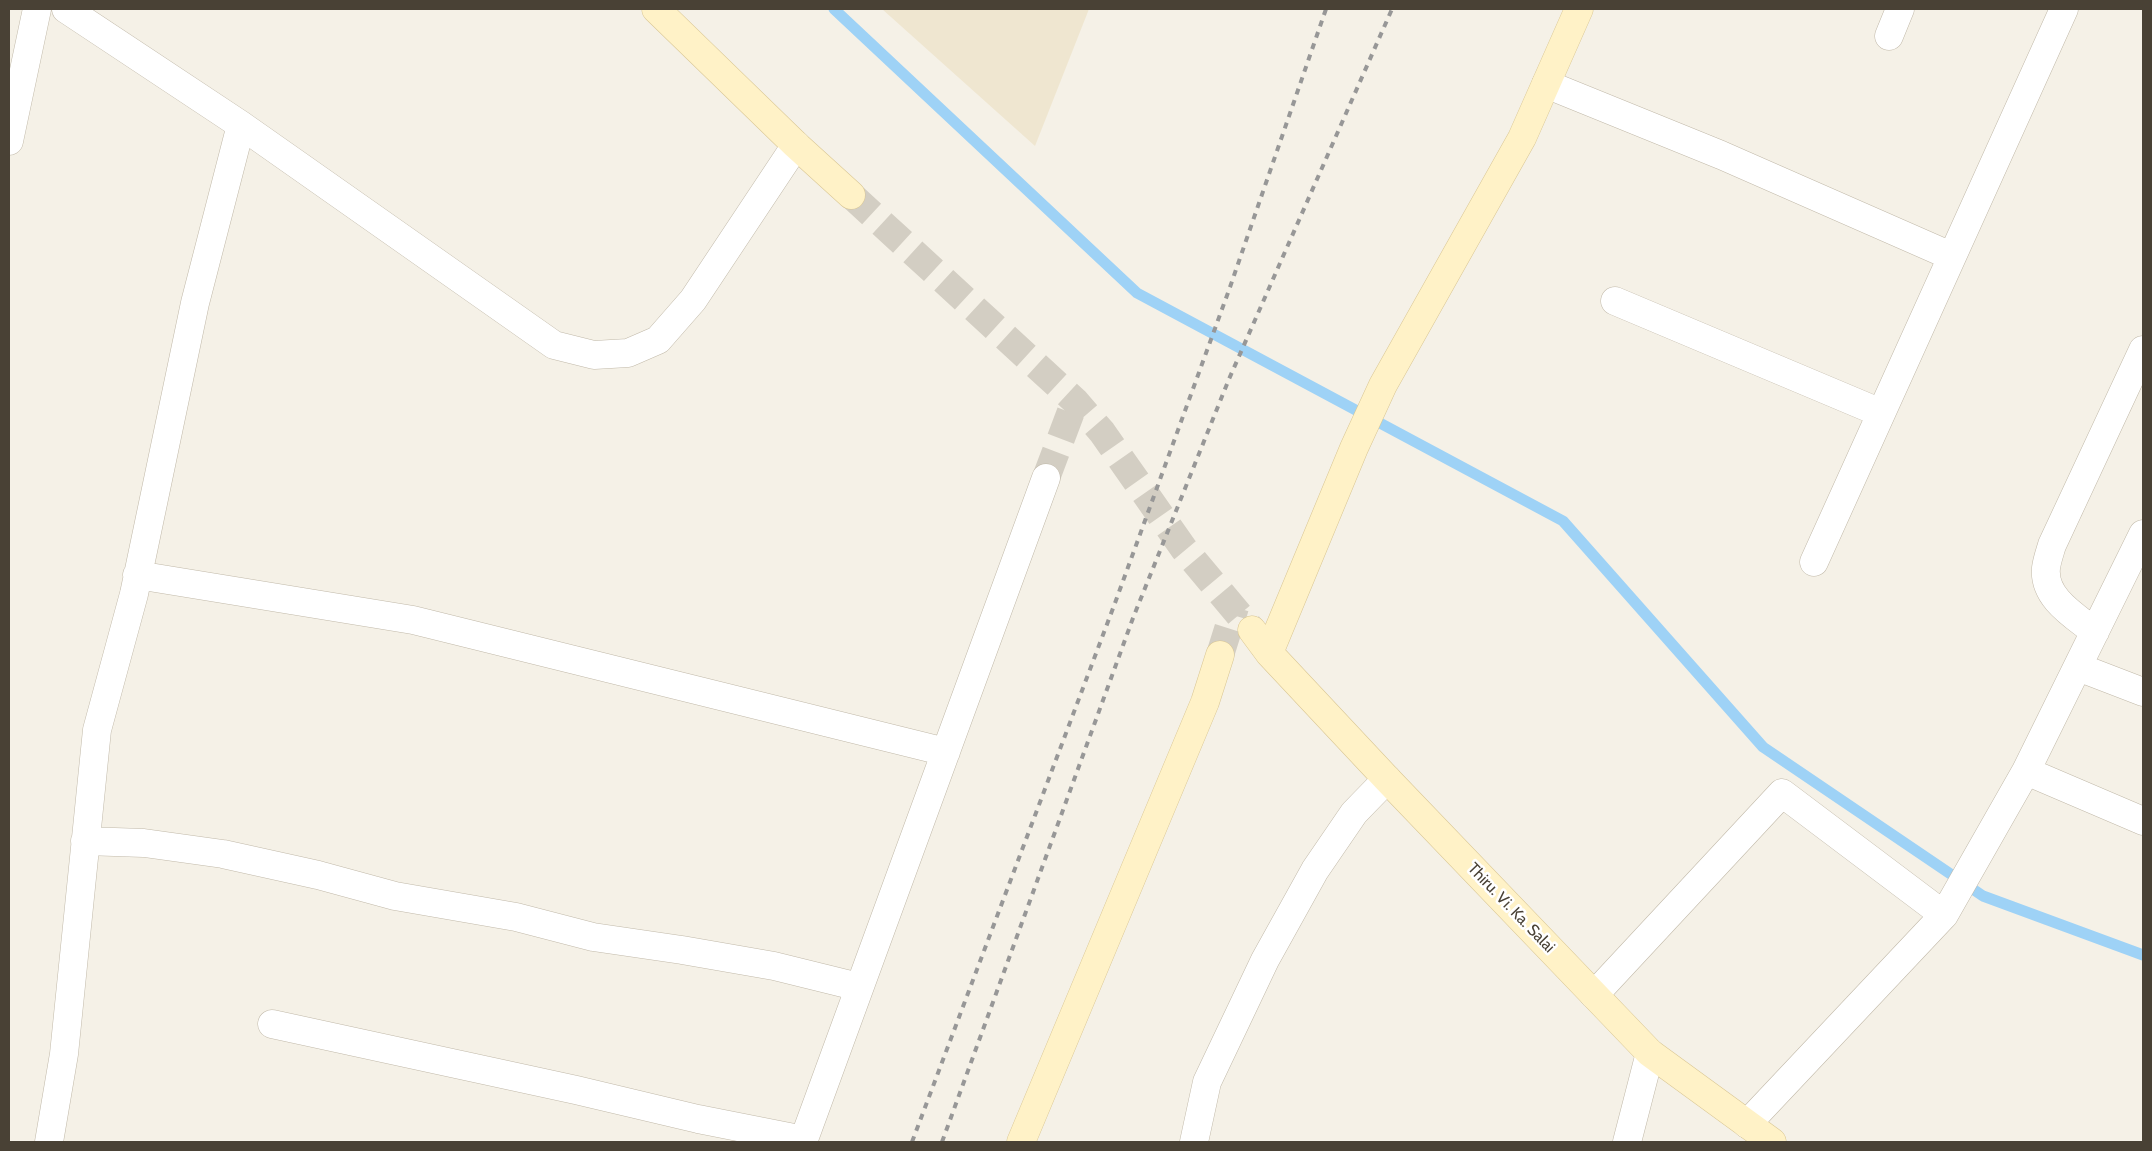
<!DOCTYPE html>
<style>
body{margin:0}
#map{position:relative;width:2152px;height:1151px;overflow:hidden;background:#f5f1e7;font-family:Cabin,sans-serif}
canvas{display:block}
.frame{position:absolute;inset:0;border:10px solid #494135;pointer-events:none}
</style>
<div id="map">
<canvas width="2152" height="1151"></canvas>
<div class="frame"></div>
</div>
<script>
const context = document.querySelector('canvas').getContext('2d');
context.lineJoin = 'round';
function paint(path, color) { context.fillStyle = color; context.fill(path, 'evenodd'); }
function trace(path, color, width, dash) { context.strokeStyle = color; context.lineWidth = width; context.lineCap = dash ? 'butt' : 'round'; context.setLineDash(dash || []); context.stroke(path); }
function write(font, color, halo, rows, align = 'center') {
  context.font = font + ' Cabin,sans-serif'; context.lineWidth = 5; context.setLineDash([]); context.textBaseline = 'middle'; context.strokeStyle = halo; context.fillStyle = color; for (const [text, x, y, turn = 0] of rows) {
    context.save(); context.translate(x, y); context.rotate((+turn || 0) * Math.PI / 180); context.textAlign = isNaN(turn) ? turn : align; if (halo) context.strokeText(text, 0, 0); context.fillText(text, 0, 0); context.restore();
  }
}
paint(new Path2D(`
 M882,9H1089L1035,146Z`), '#efe6d0');
trace(new Path2D(`
 M834,9L1137,293L1563,521L1763,747L1983,896L2143,955`), '#9ed2f6', 11);
trace(new Path2D(`
 M1046,478L1075,401`), '#d3cec3', 28, [28, 14]);
trace(new Path2D(`
 M851,195L1075,401L1102,432L1184,549L1252,630
 M1220,655L1235,607`), '#d3cec3', 28, [28, 14]);
const street = new Path2D(`
 M66,9L241,125L554,345L594,355L628,353L658,340L693,300L796,145
 M1889,36L1900,9
 M1546,84L1721,155L1951,256
 M9,141L37,9
 M1615,301L1881,413
 M1814,562L2064,9
 M137,575L413,620L946,752
 M2095,632C2075,616 2043,598 2046,568C2047,560 2050,552 2052,545L2143,350
 M2078,667L2143,692
 M2026,771L2143,821
 M85,841L144,843L223,854L318,875L395,896L516,917L593,937L682,950L774,966L859,987
 M1594,995L1782,793L1944,915
 M272,1024L576,1090L698,1119L804,1140
 M1747,1124L1944,915L2026,771L2143,534
 M49,1142L64,1054L97,730L134,594L195,303L241,125
 M803,1142L1046,478
 M1194,1142L1207,1082L1265,960L1315,870L1354,813L1387,779
 M1627,1142L1650,1053`);
const secondary = new Path2D(`
 M656,9L796,145L851,195
 M1252,630L1269,653L1387,779L1650,1053L1772,1142
 M1269,653L1354,448L1383,385L1522,138L1579,9
 M1021,1142L1205,702L1220,655`);
trace(street, '#c1b9a9', 29);
trace(secondary, '#d9c693', 29);
trace(street, '#fff', 28);
trace(secondary, '#fff2c7', 28);
trace(new Path2D(`
 M912,1142L1115,603L1229,290L1326,9
 M942,1142L1133,618L1229,379L1392,9`), '#979797', 4, [6, 6]);
write('16px', '#494135', '#fff', [
 ["Thiru. Vi. Ka. Salai",1511,908,46]
]);
</script>
